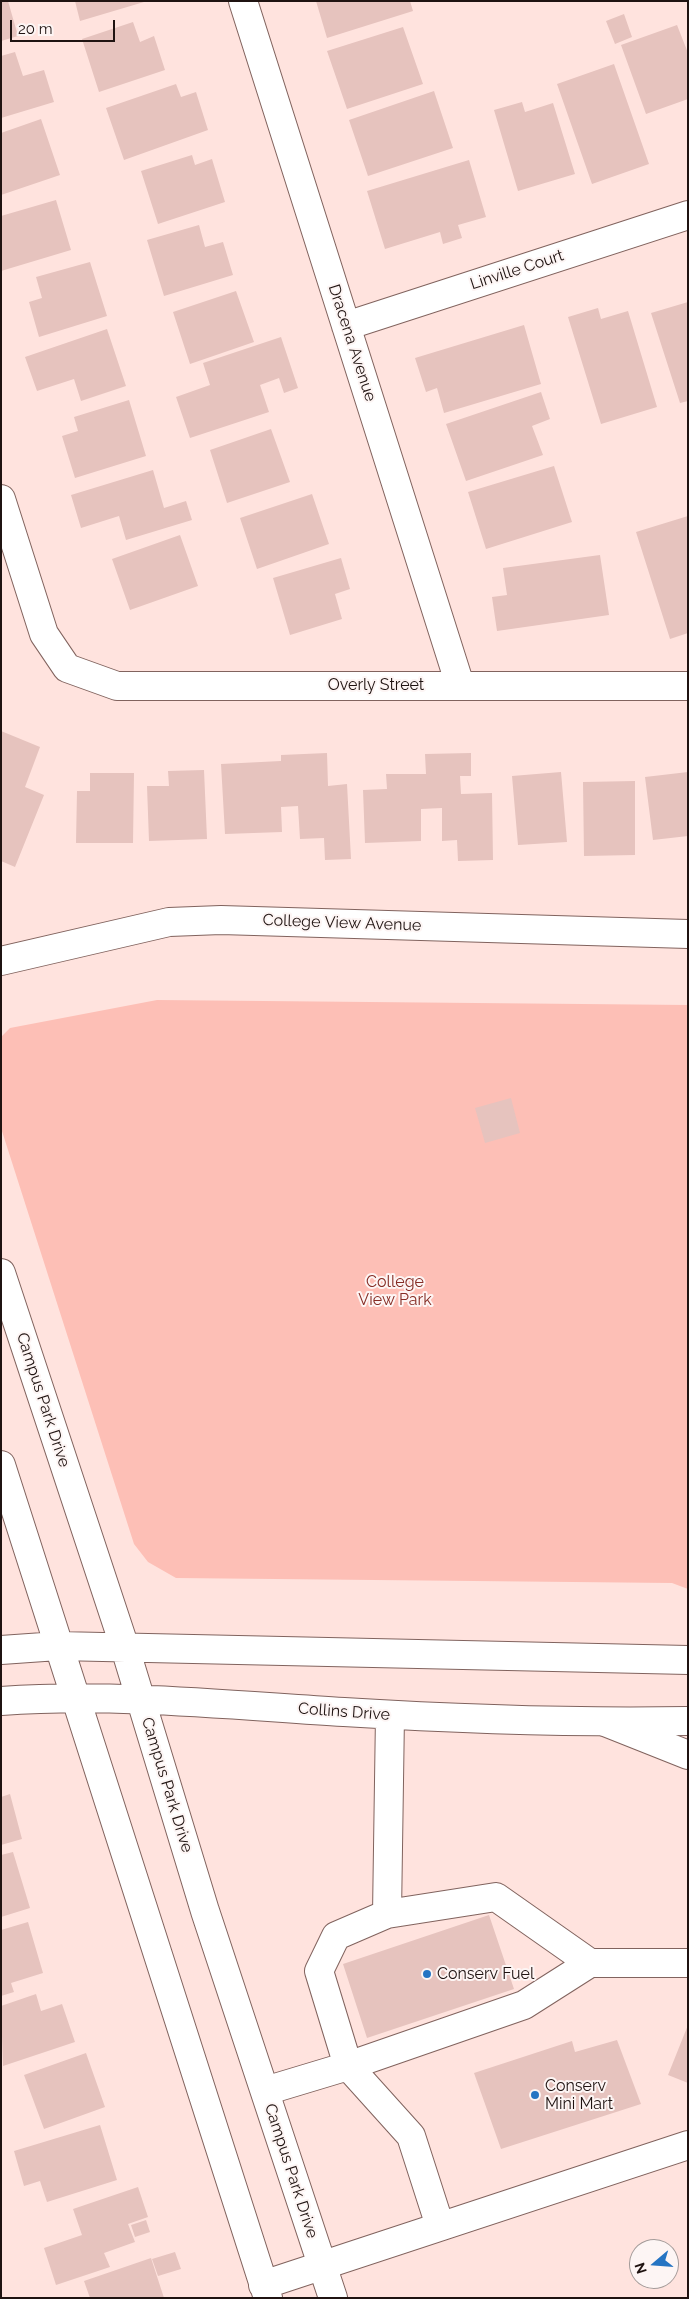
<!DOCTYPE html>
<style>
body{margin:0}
#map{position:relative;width:689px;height:2299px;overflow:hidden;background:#ffe3de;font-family:Raleway,sans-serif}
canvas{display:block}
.frame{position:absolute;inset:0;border:2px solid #1f1311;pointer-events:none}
.north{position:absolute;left:629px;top:2239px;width:50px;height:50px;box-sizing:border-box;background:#fdf5f4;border:1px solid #a49b99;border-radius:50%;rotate:252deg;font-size:14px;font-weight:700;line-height:20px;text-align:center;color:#1f1311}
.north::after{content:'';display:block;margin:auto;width:18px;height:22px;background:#2574c3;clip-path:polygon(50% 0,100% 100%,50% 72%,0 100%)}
.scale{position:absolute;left:10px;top:20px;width:105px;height:22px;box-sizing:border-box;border:2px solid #1f1311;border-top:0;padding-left:6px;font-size:15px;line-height:18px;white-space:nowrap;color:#1f1311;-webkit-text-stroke:4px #fdf5f4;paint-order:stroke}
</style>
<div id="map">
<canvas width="689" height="2299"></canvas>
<div class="frame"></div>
<div class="north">N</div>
<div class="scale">20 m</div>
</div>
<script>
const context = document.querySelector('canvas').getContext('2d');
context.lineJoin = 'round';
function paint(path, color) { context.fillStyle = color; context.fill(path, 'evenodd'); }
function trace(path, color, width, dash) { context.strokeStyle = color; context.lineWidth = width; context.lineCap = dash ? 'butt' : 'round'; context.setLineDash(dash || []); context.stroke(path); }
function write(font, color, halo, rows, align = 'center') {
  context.font = font + ' Raleway,sans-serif'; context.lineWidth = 4; context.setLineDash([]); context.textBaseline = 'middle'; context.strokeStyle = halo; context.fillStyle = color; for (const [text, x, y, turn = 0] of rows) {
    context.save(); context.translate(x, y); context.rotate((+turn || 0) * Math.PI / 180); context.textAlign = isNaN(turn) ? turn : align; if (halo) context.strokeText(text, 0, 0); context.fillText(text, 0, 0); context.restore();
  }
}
paint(new Path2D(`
 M157,1000L688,1005V1589L672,1583L176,1578L148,1562L134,1544L1,1128V1037L10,1028Z`), '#fdbfb6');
paint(new Path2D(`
 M1,1H8L18,36L1,41Z
 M75,1H143L144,2L80,21Z
 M316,1H410L413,11L327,38Z
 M624,14L632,37L615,44L606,21Z
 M133,22L140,42L154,36L165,70L99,92L82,39Z
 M677,25L688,53V99L646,114L621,45Z
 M403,27L423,84L347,109L327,51Z
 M15,52L23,76L44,70L54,102L1,118V56Z
 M614,64L649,164L592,184L557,84Z
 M176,84L181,97L196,92L208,130L124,160L106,108Z
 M434,91L453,148L368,176L349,120Z
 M522,102L525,112L553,103L575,174L518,191L494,110Z
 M41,119L60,175L1,195V133Z
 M192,155L195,165L212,159L225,202L158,224L141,171Z
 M469,160L486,217L458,225L462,238L443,244L440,232L385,249L367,191Z
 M56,200L71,250L1,271V216Z
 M199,225L205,247L223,242L233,275L164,296L147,240Z
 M90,262L107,316L39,337L29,302L42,298L36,277Z
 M236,291L254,342L190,364L173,312Z
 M688,302V401L680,403L651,313Z
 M598,308L601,319L628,311L657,407L601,424L568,317Z
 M524,325L541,384L444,413L437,388L426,392L415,358Z
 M107,329L126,386L81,401L74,379L37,391L25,357Z
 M281,337L298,388L284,393L279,378L260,385L269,412L190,438L176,397L210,385L203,363Z
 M541,392L550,419L532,426L543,455L466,481L446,424Z
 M129,400L146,456L75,478L62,436L78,431L74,417Z
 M271,429L290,482L227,503L210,450Z
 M554,466L572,522L486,549L468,492Z
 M153,470L164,508L186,501L192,520L126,540L119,516L81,528L71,495Z
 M312,494L329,544L257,569L240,518Z
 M688,516V633L670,639L636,532Z
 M180,535L198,586L130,610L112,559Z
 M600,555L609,615L497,631L492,597L507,595L503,568Z
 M341,558L350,589L335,594L342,619L290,635L273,578Z
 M1,731L40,747L25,787L44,795L15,867L1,861Z
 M327,753L328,786L347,784L351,859L325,860L324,838L300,839L298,806L281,807L282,832L225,834L221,764L281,761V755Z
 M471,753V776H460L461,794L492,793L493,860L458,861L457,840L442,841V808L421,809V841L365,843L363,790L387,789L386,774H426L425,754Z
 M204,770L207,839L149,841L147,786H169L168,771Z
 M561,772L567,842L518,845L512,776Z
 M688,772V836L653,840L645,777Z
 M90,773H134L133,843H76L77,791H90Z
 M635,781V855L584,856L583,782Z
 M511,1098L520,1133L485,1143L475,1108Z
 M10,1794L22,1839L1,1845V1797Z
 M13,1852L30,1908L1,1917V1855Z
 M489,1915L514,1989L367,2038L343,1964Z
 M28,1922L43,1973L11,1983L14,1992L1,1996V1930Z
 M36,1994L41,2011L62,2004L75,2042L3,2066L1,2006Z
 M688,2025V2083L668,2075Z
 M617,2040L641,2104L501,2149L474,2073L572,2041L575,2052Z
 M86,2053L105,2107L44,2129L24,2075Z
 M100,2125L117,2180L47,2202L40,2181L24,2186L14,2151Z
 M138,2187L148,2217L128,2224L135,2242L104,2253L110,2267L56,2285L44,2248L82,2235L73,2209Z
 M146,2220L150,2232L135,2237L131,2225Z
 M175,2252L181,2269L158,2276L152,2259Z
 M151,2258L164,2298H90L84,2281Z`), '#e6c3be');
const minor = new Path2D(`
 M243,1L460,685
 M346,326L688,215
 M1,499L44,634L67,668L117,686H688
 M1,961L169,922L221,920L688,934
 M1,1273L125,1648L205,1911L333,2298
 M1,1465L268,2298
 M1,1650L58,1646L688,1660
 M1,1701C115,1693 230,1705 344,1712C459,1719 573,1723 688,1721
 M387,1914L390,1715
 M265,2091L348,2066L524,2005L590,1963
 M440,2226L411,2136L348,2066L319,1971L336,1936L387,1914L496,1897L590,1963H688
 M263,2285L688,2145`);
const highway = new Path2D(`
 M605,1722L688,1755`);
trace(minor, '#81635e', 30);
trace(highway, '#81635e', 30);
trace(minor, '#fff', 28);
trace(highway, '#fff', 28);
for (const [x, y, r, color] of [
 [427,1974,5,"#2574c3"],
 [535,2095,5,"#2574c3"]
]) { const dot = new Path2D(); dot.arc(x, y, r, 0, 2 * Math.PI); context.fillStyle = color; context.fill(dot); trace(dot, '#fdf5f4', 2); }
write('16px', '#1f1311', '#fdf5f4', [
 ["Linville Court",517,270,-18],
 ["Dracena Avenue",352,343,72],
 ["Overly Street",376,685],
 ["College View Avenue",342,923,2],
 ["Campus Park Drive",43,1400,72],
 ["Collins Drive",344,1712,4],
 ["Campus Park Drive",167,1785,73],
 ["Campus Park Drive",291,2171,72]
]);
write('16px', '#852c24', '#fdf5f4', [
 ["College",395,1282],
 ["View Park",395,1300]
]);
write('16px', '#1f1311', '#fdf5f4', [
 ["Conserv Fuel",437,1974],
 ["Conserv",545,2086],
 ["Mini Mart",545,2104]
], 'left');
</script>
